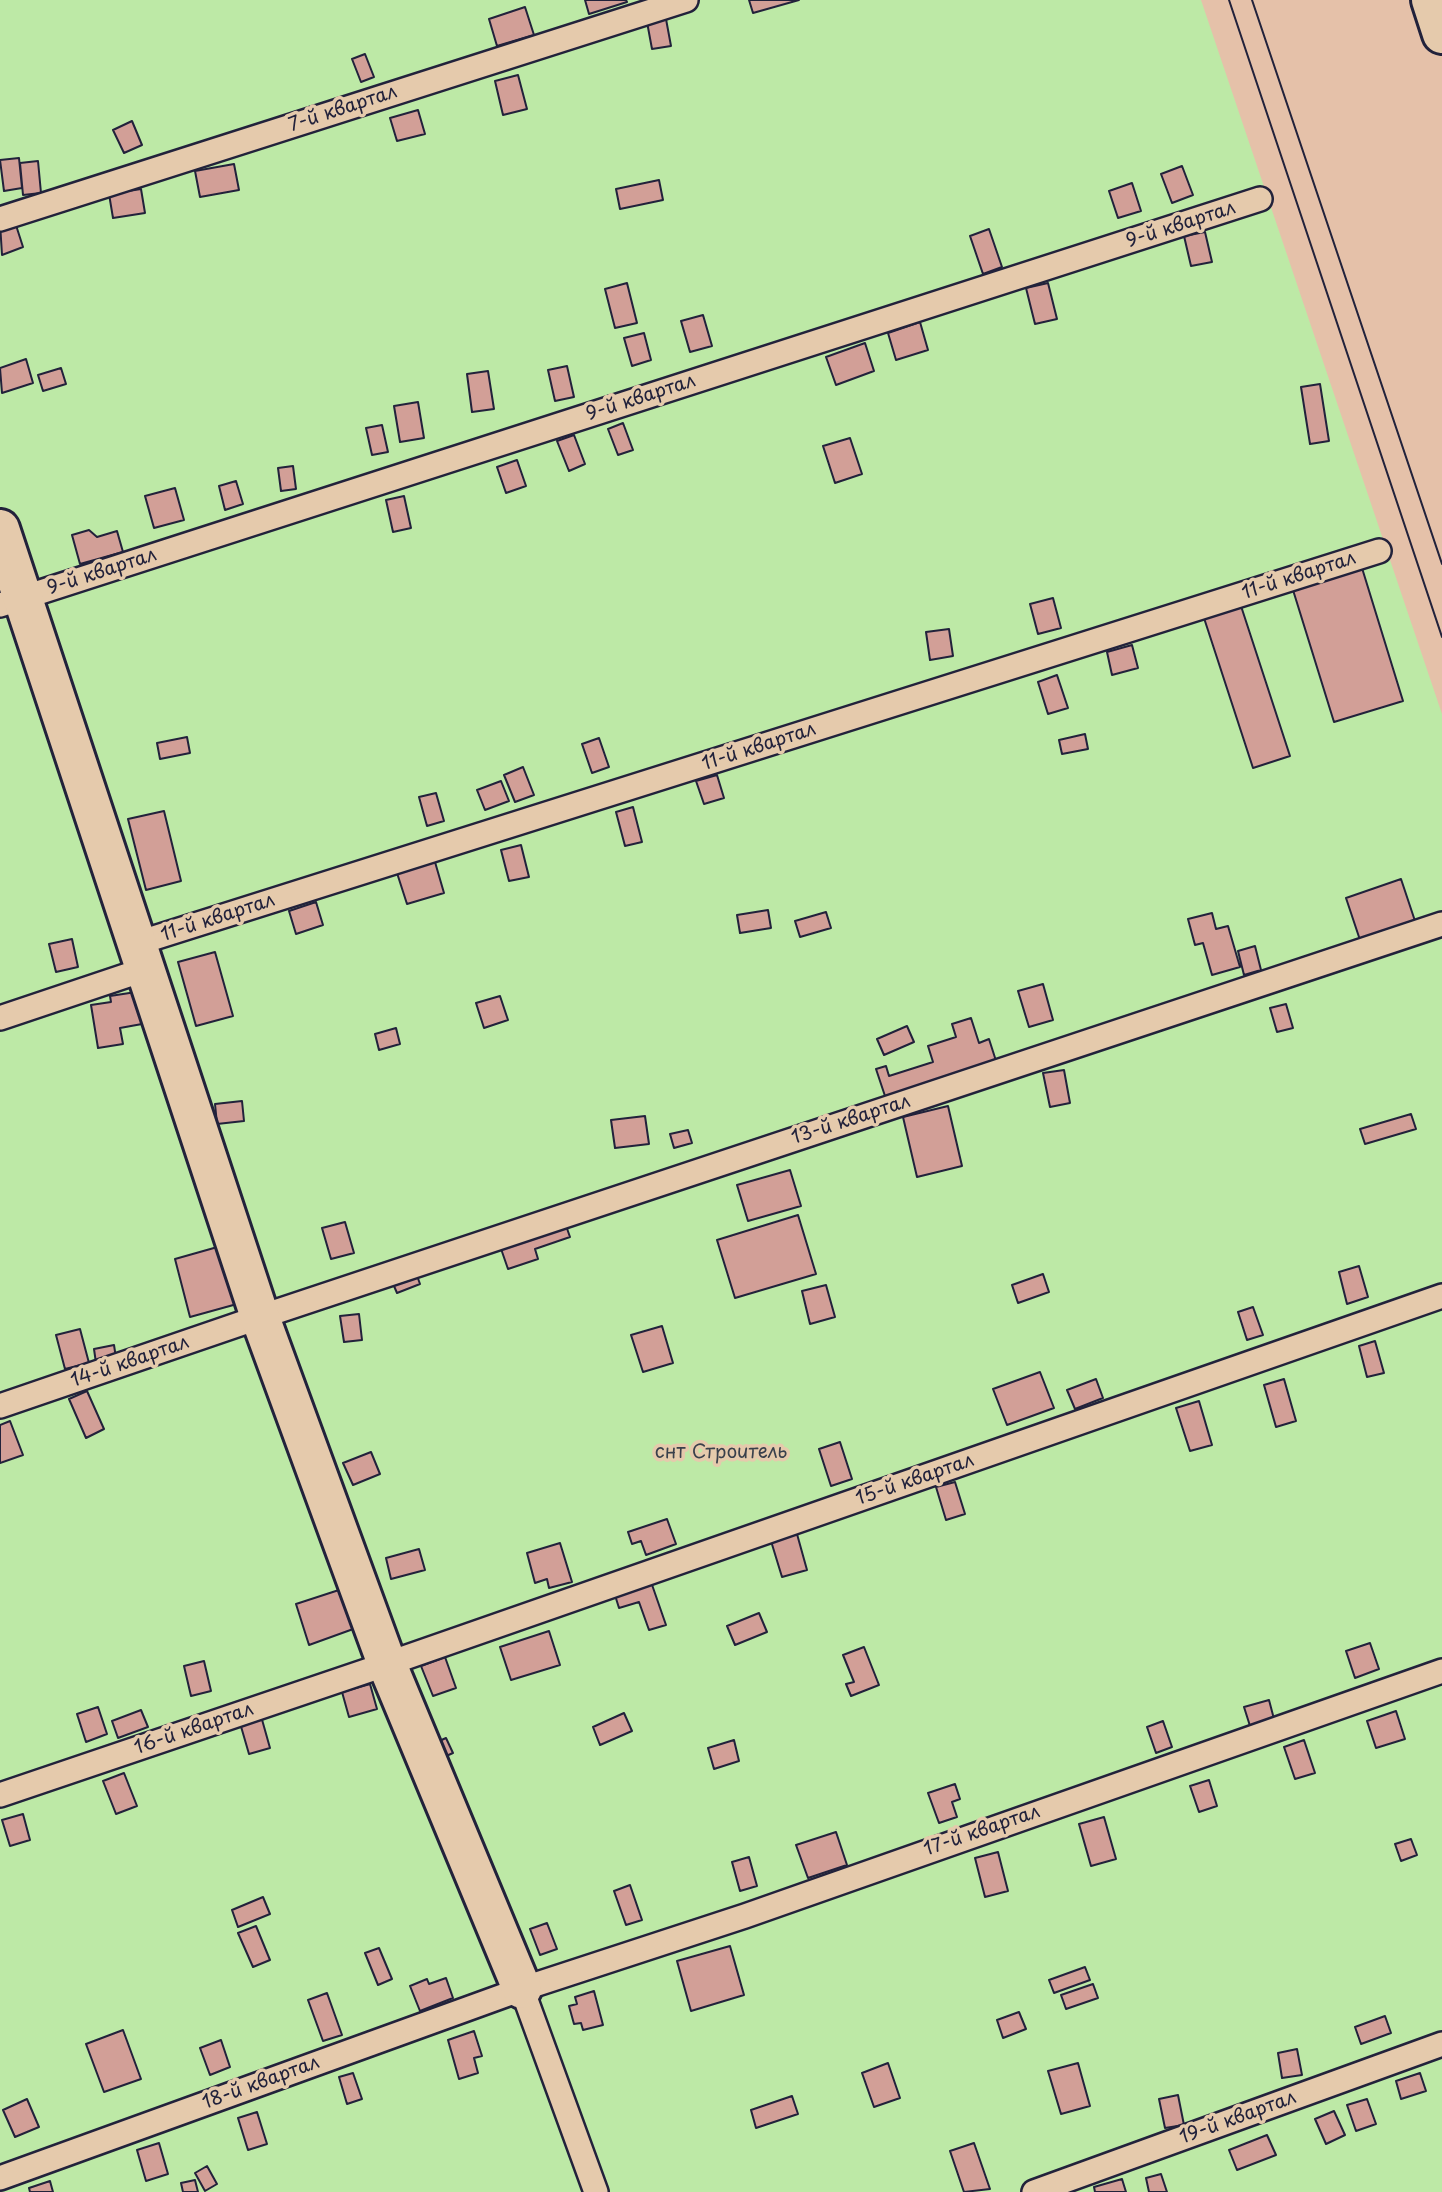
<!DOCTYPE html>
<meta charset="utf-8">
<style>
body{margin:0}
canvas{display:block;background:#e5c1a9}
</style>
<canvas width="1442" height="2192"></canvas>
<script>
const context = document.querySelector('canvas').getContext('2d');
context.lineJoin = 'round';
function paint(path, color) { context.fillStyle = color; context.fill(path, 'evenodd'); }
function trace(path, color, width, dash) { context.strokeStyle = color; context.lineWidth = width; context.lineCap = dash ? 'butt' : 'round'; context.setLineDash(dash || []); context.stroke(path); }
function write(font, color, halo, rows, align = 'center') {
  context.font = font + ' "Playpen Sans",sans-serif'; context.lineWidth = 7; context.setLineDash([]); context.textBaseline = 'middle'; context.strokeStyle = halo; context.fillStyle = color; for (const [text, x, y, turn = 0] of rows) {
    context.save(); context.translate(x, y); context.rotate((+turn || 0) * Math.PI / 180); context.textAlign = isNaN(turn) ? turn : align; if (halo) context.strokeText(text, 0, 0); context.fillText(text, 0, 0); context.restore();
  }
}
paint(new Path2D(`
 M0,0H1201L1442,714V2192H0Z`), '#bde9a6');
const building = new Path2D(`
 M585,0H626L627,2L589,14Z
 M749,0H799L753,13Z
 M525,7L534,35L497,46L489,19Z
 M666,19L671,46L652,49L647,22Z
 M365,54L374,77L361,82L352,59Z
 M518,75L527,109L503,115L495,81Z
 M418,110L425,134L397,141L390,118Z
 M132,121L142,145L124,153L113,130Z
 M19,158L22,188L4,191L0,160Z
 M38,161L41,193L23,195L20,163Z
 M234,164L239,190L200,197L195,171Z
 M1182,166L1193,195L1172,203L1161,174Z
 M659,180L663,200L620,209L616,189Z
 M1132,183L1141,211L1118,218L1109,191Z
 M141,189L145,213L113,218L109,194Z
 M14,219L23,247L2,255L0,223Z
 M989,229L1002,267L983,274L970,236Z
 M1205,232L1212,262L1191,266L1184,236Z
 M627,283L637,323L615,328L605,289Z
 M1048,283L1057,319L1035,324L1026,288Z
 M703,315L712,346L690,352L681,321Z
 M920,322L928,350L896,360L888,333Z
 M644,333L651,360L632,366L624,338Z
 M865,343L874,371L836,385L826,357Z
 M26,359L33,383L2,393L0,368Z
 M567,366L574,397L555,401L548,370Z
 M61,368L66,384L43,391L38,375Z
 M488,371L494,409L472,412L467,374Z
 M1320,384L1329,441L1310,444L1301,387Z
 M418,402L424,438L400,442L394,406Z
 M623,423L633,450L618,455L608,429Z
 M382,425L388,452L372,455L366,428Z
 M574,435L585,464L569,471L557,441Z
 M850,438L862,474L835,483L823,446Z
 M517,460L526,486L506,493L497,467Z
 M293,466L296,489L281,491L278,468Z
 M236,481L243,504L225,510L219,486Z
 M175,488L184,520L154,528L145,496Z
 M404,496L411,528L393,532L386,500Z
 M89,530L97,537L117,531L123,552L80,564L72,535Z
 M1362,568L1403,701L1334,722L1293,590Z
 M1053,598L1061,628L1038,634L1030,604Z
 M1241,606L1290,756L1253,768L1204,618Z
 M949,629L953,656L930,660L926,632Z
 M1132,645L1138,668L1112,675L1107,652Z
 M1057,675L1068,708L1048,714L1038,682Z
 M1085,734L1088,749L1062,754L1059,740Z
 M187,737L190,753L160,759L157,743Z
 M599,738L609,767L592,773L582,744Z
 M523,767L534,795L515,802L504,775Z
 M717,775L724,798L704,804L696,781Z
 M501,781L509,801L485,810L477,790Z
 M436,793L444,821L427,826L419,797Z
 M633,807L642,842L625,846L616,812Z
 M164,811L181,881L146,890L128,819Z
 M521,845L529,877L509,881L501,850Z
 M435,862L444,893L407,904L397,873Z
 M1401,879L1415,921L1360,940L1346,898Z
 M316,902L323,925L296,934L289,911Z
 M768,910L771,928L740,933L737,915Z
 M826,912L831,928L800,937L795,921Z
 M1212,913L1216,929L1228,926L1240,967L1212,975L1203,943L1195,945L1188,919Z
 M72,939L78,967L56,972L49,944Z
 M1255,946L1261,970L1244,975L1238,951Z
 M215,952L233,1016L196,1026L178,962Z
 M1043,984L1053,1020L1029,1027L1018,991Z
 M136,992L142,1024L120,1028L123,1044L98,1048L91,1005L111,1002L110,996Z
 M500,996L508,1020L484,1028L476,1003Z
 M1286,1004L1293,1028L1277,1032L1270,1008Z
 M971,1018L979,1043L989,1039L997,1064L886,1099L876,1069L886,1066L889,1076L933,1062L928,1046L956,1037L952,1024Z
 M907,1026L914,1042L884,1055L877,1039Z
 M396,1028L400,1044L379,1050L375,1034Z
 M1064,1070L1070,1103L1050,1107L1043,1073Z
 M242,1101L244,1121L217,1124L215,1104Z
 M948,1106L962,1166L917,1177L903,1117Z
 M1411,1114L1416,1129L1365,1144L1360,1129Z
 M645,1116L649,1144L615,1148L611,1120Z
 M688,1130L692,1143L674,1148L670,1134Z
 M790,1170L801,1206L748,1221L737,1185Z
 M798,1215L816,1274L735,1298L717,1240Z
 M564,1220L570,1237L535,1249L538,1259L508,1269L499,1243Z
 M345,1222L354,1253L331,1259L322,1228Z
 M221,1246L237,1304L190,1317L175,1259Z
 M1359,1266L1368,1297L1347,1304L1339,1272Z
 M415,1270L420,1284L397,1293L391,1279Z
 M1043,1274L1049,1292L1018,1303L1012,1285Z
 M826,1285L835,1317L810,1324L802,1291Z
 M1253,1307L1263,1335L1247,1340L1238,1312Z
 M359,1314L362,1340L344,1342L340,1316Z
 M662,1326L673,1363L643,1372L631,1335Z
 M80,1329L89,1363L65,1369L56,1335Z
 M1375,1341L1384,1373L1367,1377L1359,1346Z
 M114,1345L116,1358L96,1363L94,1349Z
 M1040,1372L1054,1408L1007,1425L993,1389Z
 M1096,1379L1103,1398L1075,1409L1067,1390Z
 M1284,1379L1296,1421L1276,1427L1264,1385Z
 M87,1391L104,1429L86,1438L69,1399Z
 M1199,1401L1212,1445L1190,1451L1176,1408Z
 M10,1421L23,1455L0,1463V1425Z
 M840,1442L852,1479L831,1486L819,1449Z
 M371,1452L380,1474L353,1485L343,1463Z
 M955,1482L965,1514L946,1520L936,1487Z
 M667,1519L676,1544L646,1555L641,1541L632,1544L628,1532Z
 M797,1534L807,1570L782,1577L771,1541Z
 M560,1543L572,1582L549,1588L547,1579L535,1583L527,1553Z
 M419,1549L425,1570L391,1579L386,1558Z
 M650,1579L666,1625L649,1630L639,1602L619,1608L614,1592Z
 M342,1589L356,1628L309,1645L296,1604Z
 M759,1613L767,1632L735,1645L727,1626Z
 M549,1631L560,1665L511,1680L500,1647Z
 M1370,1643L1379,1669L1355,1678L1346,1651Z
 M864,1647L879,1685L851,1696L846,1684L854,1682L843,1655Z
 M445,1657L456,1688L433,1696L421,1666Z
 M204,1661L211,1691L191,1696L184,1666Z
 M370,1684L377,1709L349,1717L342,1692Z
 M1269,1700L1274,1719L1250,1726L1244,1707Z
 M98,1707L107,1734L86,1742L77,1714Z
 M141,1710L148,1727L118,1738L112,1721Z
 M1396,1711L1405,1739L1376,1748L1367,1721Z
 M624,1713L632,1731L600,1745L593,1727Z
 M261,1716L270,1748L249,1754L240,1723Z
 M1163,1721L1172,1747L1156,1753L1147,1727Z
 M446,1738L453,1753L435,1761L428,1746Z
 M734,1740L739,1761L714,1769L708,1748Z
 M1304,1740L1315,1773L1295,1779L1284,1747Z
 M124,1773L137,1806L116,1814L103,1781Z
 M1209,1780L1217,1806L1199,1812L1190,1786Z
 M955,1784L960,1799L952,1802L957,1817L939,1823L928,1793Z
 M23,1814L30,1840L10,1846L2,1820Z
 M1104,1817L1116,1859L1091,1866L1079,1824Z
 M836,1832L847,1865L808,1878L796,1845Z
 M1411,1839L1417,1855L1401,1861L1395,1844Z
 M998,1852L1008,1891L985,1897L975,1858Z
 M749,1857L757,1886L740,1891L732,1862Z
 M630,1885L642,1920L626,1925L614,1891Z
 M263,1897L270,1914L238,1927L232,1910Z
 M547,1923L557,1949L540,1955L530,1929Z
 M256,1926L270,1960L253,1967L238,1933Z
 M730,1946L744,1995L691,2011L677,1961Z
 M379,1948L392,1979L378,1985L365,1953Z
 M1085,1967L1090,1980L1054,1993L1049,1980Z
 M446,1978L453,1998L420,2011L410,1986L427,1979L429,1984Z
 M1093,1984L1098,1998L1066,2009L1061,1995Z
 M594,1991L603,2025L583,2030L581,2023L574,2024L569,2006L577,2004L575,1997Z
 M327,1993L342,2035L323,2041L308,2000Z
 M1019,2012L1026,2029L1003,2038L997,2020Z
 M1385,2016L1391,2033L1361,2044L1355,2027Z
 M123,2030L141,2079L104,2092L86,2044Z
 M474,2031L482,2056L474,2058L478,2073L459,2079L448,2040Z
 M221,2040L230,2067L210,2075L200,2048Z
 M1297,2049L1302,2075L1282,2078L1278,2053Z
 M888,2063L900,2098L874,2107L862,2073Z
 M1078,2063L1090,2106L1061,2114L1048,2071Z
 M353,2073L362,2099L347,2104L339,2077Z
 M1420,2073L1426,2091L1401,2099L1396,2081Z
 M1178,2095L1184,2125L1165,2128L1159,2099Z
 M792,2096L798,2114L756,2128L751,2110Z
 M27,2099L39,2127L15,2137L3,2110Z
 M1367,2099L1376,2124L1356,2131L1347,2105Z
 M1334,2111L1345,2135L1326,2144L1315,2119Z
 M257,2112L267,2144L248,2150L238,2118Z
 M1267,2135L1276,2155L1237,2170L1229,2150Z
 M159,2143L168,2174L146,2181L137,2150Z
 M974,2143L990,2189L964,2192L950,2151Z
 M207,2166L217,2184L205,2191L195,2173Z
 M1161,2174L1167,2192H1149L1146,2178Z
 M1122,2179L1126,2192H1095L1094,2187Z
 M195,2180L198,2192H183L181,2183Z
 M50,2181L53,2192H30L29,2188Z`);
paint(building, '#d29f97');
trace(building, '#22223b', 2);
const lane = new Path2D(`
 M0,219L686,0
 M0,605L1260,199
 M138,943L1379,551
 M0,1018L146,969
 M0,1406L260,1317L1442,924
 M0,1795L387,1664L1442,1296
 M522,1989L596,2192
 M0,2178L522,1989L745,1916L1442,1671
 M1034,2192L1442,2044`);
const street = new Path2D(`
 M0,529L260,1317L387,1664L522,1989`);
const secondary = new Path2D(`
 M1431,0L1442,34`);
trace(lane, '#22223b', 28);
trace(street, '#22223b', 44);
trace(secondary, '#22223b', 44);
trace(lane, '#e5caac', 23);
trace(street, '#e5caac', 38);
trace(secondary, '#e5caac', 38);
trace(new Path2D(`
 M1229,0L1442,637
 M1252,0L1442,564`), '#22223b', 2);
write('19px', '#22223b', '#e5caac', [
 ["7-й квартал",343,109,-18],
 ["9-й квартал",1181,225,-18],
 ["9-й квартал",641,398,-18],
 ["9-й квартал",102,572,-18],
 ["11-й квартал",1299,576,-18],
 ["11-й квартал",759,747,-18],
 ["11-й квартал",218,918,-18],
 ["13-й квартал",851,1120,-18],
 ["14-й квартал",130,1362,-19],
 ["15-й квартал",915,1480,-19],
 ["16-й квартал",194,1729,-19],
 ["17-й квартал",982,1831,-19],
 ["18-й квартал",261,2083,-20],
 ["19-й квартал",1238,2118,-20]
]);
write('19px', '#39404b', '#e5caac', [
 ["снт Строитель",721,1453]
]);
</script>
